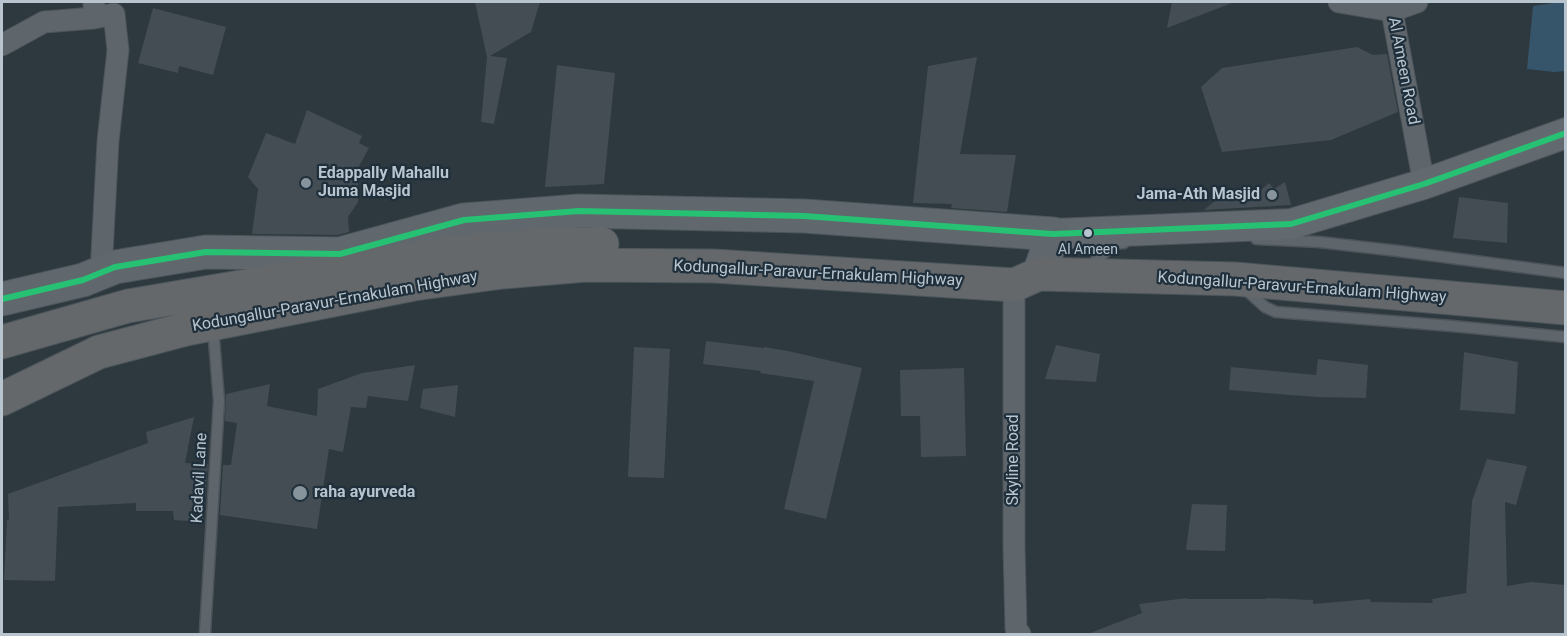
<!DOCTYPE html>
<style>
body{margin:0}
#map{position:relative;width:1567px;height:636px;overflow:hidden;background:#2d383f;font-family:Roboto,sans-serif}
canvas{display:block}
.frame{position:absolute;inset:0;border:3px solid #b8c5ce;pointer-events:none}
</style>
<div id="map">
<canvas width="1567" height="636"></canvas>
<div class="frame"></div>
</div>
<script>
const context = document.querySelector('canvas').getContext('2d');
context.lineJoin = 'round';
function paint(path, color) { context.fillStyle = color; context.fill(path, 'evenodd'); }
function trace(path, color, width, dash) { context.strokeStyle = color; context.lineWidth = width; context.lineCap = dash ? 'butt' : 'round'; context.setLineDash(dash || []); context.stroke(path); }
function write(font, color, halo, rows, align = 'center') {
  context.font = font + ' Roboto,sans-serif'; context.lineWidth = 4.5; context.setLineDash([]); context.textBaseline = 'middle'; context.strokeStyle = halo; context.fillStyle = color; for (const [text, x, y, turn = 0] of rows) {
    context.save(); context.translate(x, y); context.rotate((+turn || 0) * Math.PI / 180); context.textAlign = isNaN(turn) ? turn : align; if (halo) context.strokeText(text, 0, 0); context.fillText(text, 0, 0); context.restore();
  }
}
paint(new Path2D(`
 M1561,2H1565V71L1554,72L1527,69L1533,6Z`), '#37556a');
paint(new Path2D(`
 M475,2H540L531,32L490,56L507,58L494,124L481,122L487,57Z
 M1172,2H1231L1232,3L1167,28Z
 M153,8L226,27L213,75L179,66L178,73L138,63Z
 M1357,47L1373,55L1387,54L1398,112L1331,140L1222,152L1201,87L1222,68Z
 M977,57L960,154L1016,155L1007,212L951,208L952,204L913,203L928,66Z
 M557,65L615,73L604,184L545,187Z
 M307,110L362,136L359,143L369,148L358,168V202L348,217L349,232L338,235L252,234L258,189L248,177L266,133L295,144Z
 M1285,182L1291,205L1204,210L1230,188L1248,201L1269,183L1274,189Z
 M1459,197L1508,203L1507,243L1453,238Z
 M706,341L764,348V347L788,351L862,368L826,519L784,509L814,381L760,373L761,371L703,364Z
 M1056,345L1100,354L1096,382L1045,379Z
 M634,347L670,349L664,478L628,477Z
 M1464,352L1518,362L1515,414L1460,410Z
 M1318,359L1368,365L1366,398L1316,397L1229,390L1231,367L1316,375Z
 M415,365L408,401L368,396L366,408L351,407L343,452L329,449L317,529L220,515L223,465H231L237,423L225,421L226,394L270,384L267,406L317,416L318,389L362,373Z
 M964,368L966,456L921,457L920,416H901L900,370Z
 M458,385L455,417L420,408L423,389Z
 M194,417L185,463L208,464L203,522L174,520L173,511H136V503L58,507L55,581L4,580L7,520H9L8,494L148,443L146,432Z
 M1487,459L1527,466L1516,505L1505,502L1507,586L1531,582L1566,585V634H1091L1090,633L1142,613L1139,604L1187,598V599H1266V598L1313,600V604L1370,599L1371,602L1433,603L1432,599L1466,593L1472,501Z
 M1192,504L1227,505L1225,551L1186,550Z`), '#444d53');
const lane = new Path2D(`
 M1256,239L1319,242L1398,251L1566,273
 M1088,268L1114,244L1124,243
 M1244,288L1265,307L1276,312L1452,326L1566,337
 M205,632L219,401L213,328`);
const street = new Path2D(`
 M94,2V18L114,14L118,50L108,141L101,272
 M1339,2L1392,11L1424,184
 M1392,11L1417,2
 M2,45L44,22L94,18
 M1014,285V547L1016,629L1020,634`);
const secondary = new Path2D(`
 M1053,234L1291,224L1424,184L1566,133`);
const primary = new Path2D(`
 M2,299L83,280L115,267L206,252L340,254L464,220L579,211L804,216L1053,234L1039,274`);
const highway = new Path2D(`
 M2,342L128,306L346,269L463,251L544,245L602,244
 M2,399L99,352L186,329L414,284L503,272L586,265L714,266L1014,285L1039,274L1235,279L1566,308`);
trace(lane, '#4c5359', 13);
trace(street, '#4c5359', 23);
trace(secondary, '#4c5359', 32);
trace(primary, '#4b555b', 35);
trace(highway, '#4a545a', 35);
trace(lane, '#5e666b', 10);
trace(street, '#5e666b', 21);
trace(secondary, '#626a70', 30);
trace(primary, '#60686d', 33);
trace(highway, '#64686b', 33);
trace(new Path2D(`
 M2,299L83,280L115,267L206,252L340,254L464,220L579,211L804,216L1053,234L1291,224L1424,184L1566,133`), '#26c172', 6);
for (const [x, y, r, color] of [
 [306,183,6,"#87949c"],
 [1272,195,6,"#87949c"],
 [1088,233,5,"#b8c5ce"],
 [300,493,8,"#87949c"]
]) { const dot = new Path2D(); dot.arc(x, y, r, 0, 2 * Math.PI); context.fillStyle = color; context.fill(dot); trace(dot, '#1f2f3b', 2); }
write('14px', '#b8c5ce', '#1f2f3b', [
 ["Al Ameen",1088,250]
]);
write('16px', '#b8c5ce', '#1f2f3b', [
 ["Al Ameen Road",1403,71,79],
 ["Kodungallur-Paravur-Ernakulam Highway",818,274,3],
 ["Kodungallur-Paravur-Ernakulam Highway",1302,288,4],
 ["Kodungallur-Paravur-Ernakulam Highway",335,302,-10],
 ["Skyline Road",1014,460,-90],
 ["Kadavil Lane",200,478,-87]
]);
write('bold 16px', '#b8c5ce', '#1f2f3b', [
 ["Edappally Mahallu",318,174],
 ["Juma Masjid",318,192],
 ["Jama-Ath Masjid",1260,195,"right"],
 ["raha ayurveda",314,493]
], 'left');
</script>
